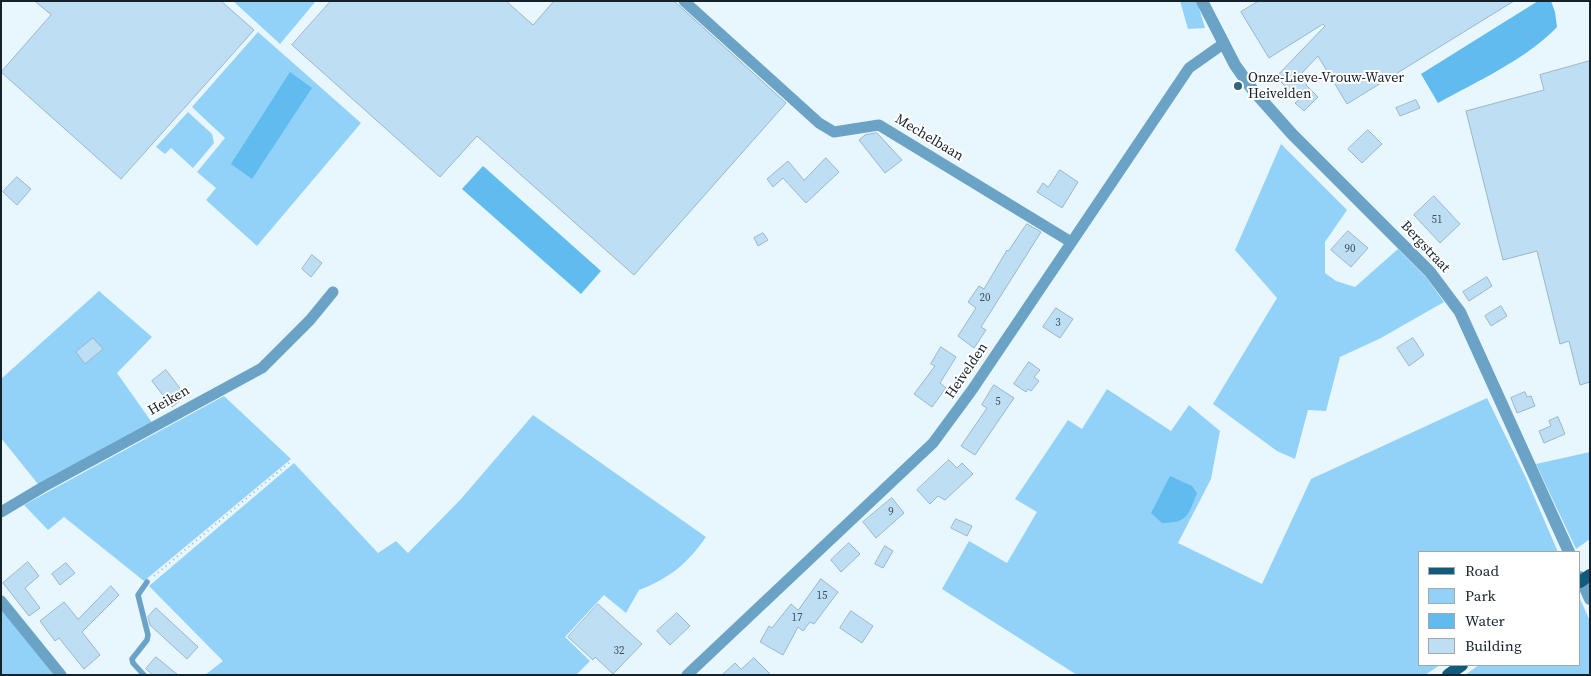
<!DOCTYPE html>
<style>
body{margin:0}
#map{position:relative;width:1591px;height:676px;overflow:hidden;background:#e8f6fe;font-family:"Source Serif 4",serif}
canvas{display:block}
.frame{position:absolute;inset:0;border:2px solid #15222a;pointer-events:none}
.legend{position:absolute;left:1418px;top:551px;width:162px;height:115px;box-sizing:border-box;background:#fff;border:1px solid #a1a7aa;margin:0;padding:6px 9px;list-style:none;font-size:15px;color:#15222a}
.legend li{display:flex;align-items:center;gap:10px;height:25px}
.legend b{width:25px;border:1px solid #a1a7aa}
</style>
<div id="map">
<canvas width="1591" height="676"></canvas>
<div class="frame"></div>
<ul class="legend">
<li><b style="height:6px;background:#105b7e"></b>Road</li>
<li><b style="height:14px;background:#93d2f8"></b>Park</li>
<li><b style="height:14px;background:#60bbee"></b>Water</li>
<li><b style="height:14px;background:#bddef3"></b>Building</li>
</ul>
</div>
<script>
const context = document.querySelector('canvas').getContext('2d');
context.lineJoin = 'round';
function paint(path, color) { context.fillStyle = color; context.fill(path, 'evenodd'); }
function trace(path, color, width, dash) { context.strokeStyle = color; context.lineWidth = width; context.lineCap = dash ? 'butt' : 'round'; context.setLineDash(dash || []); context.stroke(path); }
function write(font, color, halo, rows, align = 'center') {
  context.font = font + ' "Source Serif 4",serif'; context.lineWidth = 4; context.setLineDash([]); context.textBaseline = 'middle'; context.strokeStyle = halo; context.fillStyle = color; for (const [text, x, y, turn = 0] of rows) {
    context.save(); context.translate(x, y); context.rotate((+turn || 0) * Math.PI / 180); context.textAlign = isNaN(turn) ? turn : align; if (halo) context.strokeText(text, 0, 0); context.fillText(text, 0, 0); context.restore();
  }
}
paint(new Path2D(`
 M233,1H316L280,44Z
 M1180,1H1197L1205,28L1188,29Z
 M258,32L361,123L257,246L206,200L216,188L197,172L225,138L192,107Z
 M188,112L212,134L214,143L193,168L171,148L165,154L156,147Z
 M1281,144L1347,210L1325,242V273L1336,281L1355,287L1398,249L1427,278L1444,302L1381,338L1340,357L1326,411L1308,410L1295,459L1277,451L1213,404L1277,298L1235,250Z
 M99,291L152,337L117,373L153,424L38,484L1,438V379Z
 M1107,389L1171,431L1189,405L1220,431L1211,479L1178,543L1262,584L1311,479L1487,398L1526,478L1558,552H1420V665H1440L1425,675H1077L942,589L969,541L1007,563L1037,512L1015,499L1068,420L1082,429Z
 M224,396L291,459L144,581L64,517L48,530L24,505Z
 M533,415L706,537C687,564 670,578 639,590L626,613L604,595L565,637L590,661L576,675H205L223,661L149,586L294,463L378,553L396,541L408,553L461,499Z
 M1590,452V539L1576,549L1536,464Z
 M1580,599L1590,621V675H1465L1479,665H1580Z
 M1,607L56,675H1Z`), '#93d2f8');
paint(new Path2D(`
 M1538,1H1551L1555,12L1557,27C1528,58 1476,82 1438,103L1421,74Z
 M290,72L312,88L252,179L231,164Z
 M483,166L601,271L581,294L462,189Z
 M1170,476L1192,486L1197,493C1188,515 1188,523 1162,523L1151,513Z`), '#60bbee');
const building = new Path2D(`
 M35,1H221L254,30L121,179L1,72L51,15Z
 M331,1H506L533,25L554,1H674L786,103L634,275L477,136L440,177L292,45Z
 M1259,1H1514L1347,104L1318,56L1301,74L1309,81L1306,85L1318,97L1304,111L1295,103L1299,100L1276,77L1325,26L1323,24L1269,58L1241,12Z
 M1590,61V382L1580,385L1569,341L1560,344L1537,251L1503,260L1466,111L1544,90L1540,75Z
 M1416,100L1420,108L1400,116L1396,108Z
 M1368,130L1382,144L1362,163L1348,149Z
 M877,133L902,160L885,173L859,140L865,135Z
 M826,158L839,172L806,203L783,178L773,187L767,179L788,161L804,180Z
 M1060,170L1078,182L1062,208L1037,192L1043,183L1048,187Z
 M17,177L31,189L17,205L3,192Z
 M1434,196L1460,224L1440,243L1414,215Z
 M1027,224L1041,232L981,327L986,330L974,348L958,336L976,308L968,302L979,286L984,289L1007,250L1008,251Z
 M1348,231L1368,248L1351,267L1331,250Z
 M763,233L768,240L758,246L754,238Z
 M312,255L322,263L311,277L302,269Z
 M1487,277L1492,286L1469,301L1463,292Z
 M1501,306L1507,316L1491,326L1485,316Z
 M1056,308L1073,319L1060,338L1043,327Z
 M93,338L103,349L85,364L76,352Z
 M1413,338L1424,355L1409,366L1397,348Z
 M941,347L956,357L940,383L946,388L932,407L914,394L935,366L931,364Z
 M1029,362L1040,370L1034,377L1039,381L1031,391L1028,389L1026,392L1014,384Z
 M166,370L186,396L172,407L152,381Z
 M994,385L1014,398L975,455L961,446L987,408L982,405Z
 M1525,392L1527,397L1531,396L1535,406L1517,413L1511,398Z
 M1558,417L1565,434L1544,443L1539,431L1551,426L1549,421Z
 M949,460L957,468L962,463L973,474L945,500L938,496L930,504L917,490Z
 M892,498L904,513L876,538L863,522Z
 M956,519L972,526L967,536L951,528Z
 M849,543L860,554L841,572L831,560Z
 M885,546L893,551L883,568L875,564Z
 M28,562L39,576L25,588L40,608L29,616L3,583Z
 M66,563L75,573L60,585L52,574Z
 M821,579L838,592L814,624L810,622L803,631L798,627L783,655L760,642L769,626L772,628L791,604L798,610Z
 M111,586L119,595L82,632L100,655L84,669L59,638L55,641L40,621L64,602L78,619Z
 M598,604L642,644L613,674L595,657L593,660L568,637Z
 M156,608L198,647L187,659L150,625L148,617Z
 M851,611L873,626L862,643L840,628Z
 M677,613L690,626L670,645L657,631Z
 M156,657L178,675H153L146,669Z
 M754,658L771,675H722L735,663L741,669Z`);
paint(building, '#bddef3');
trace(building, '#97b7cb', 1);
trace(new Path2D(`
 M154,576L290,462`), '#a4b2ba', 2, [1, 4]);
trace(new Path2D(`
 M144,675L133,663L132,659L147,640L148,635L138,595L147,582`), '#6aa3c5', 5.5);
trace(new Path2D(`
 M684,1L819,123L834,132L879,125L1071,242
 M1,512L43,487L262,368L310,320L333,292
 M1,601L61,675
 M687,675L933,443L972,390L1189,68L1223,44`), '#6aa3c5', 11);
trace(new Path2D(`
 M1202,1L1235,65L1252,89L1292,134L1430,272L1460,312L1569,552
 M1580,577L1590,599`), '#6aa3c5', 12);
trace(new Path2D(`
 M1448,675L1462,665`), '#105b7e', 12);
trace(new Path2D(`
 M1580,582L1590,575`), '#105b7e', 12);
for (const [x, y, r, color] of [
 [1238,86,5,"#2f627f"]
]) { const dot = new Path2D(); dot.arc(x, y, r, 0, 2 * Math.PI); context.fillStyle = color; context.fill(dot); trace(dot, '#fff', 2); }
write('11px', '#3f515c', null, [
 ["51",1437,220],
 ["90",1350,249],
 ["20",985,298],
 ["3",1058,323],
 ["5",998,402],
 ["9",891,512],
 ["15",822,596],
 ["17",797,618],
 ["32",619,651]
]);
write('14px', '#15222a', '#fff', [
 ["Onze-Lieve-Vrouw-Waver",1248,78],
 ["Heivelden",1248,94]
], 'left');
write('14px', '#15222a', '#fff', [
 ["Mechelbaan",929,138,31],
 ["Bergstraat",1425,247,47],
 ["Heivelden",967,371,-56],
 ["Heiken",169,401,-30]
]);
</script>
